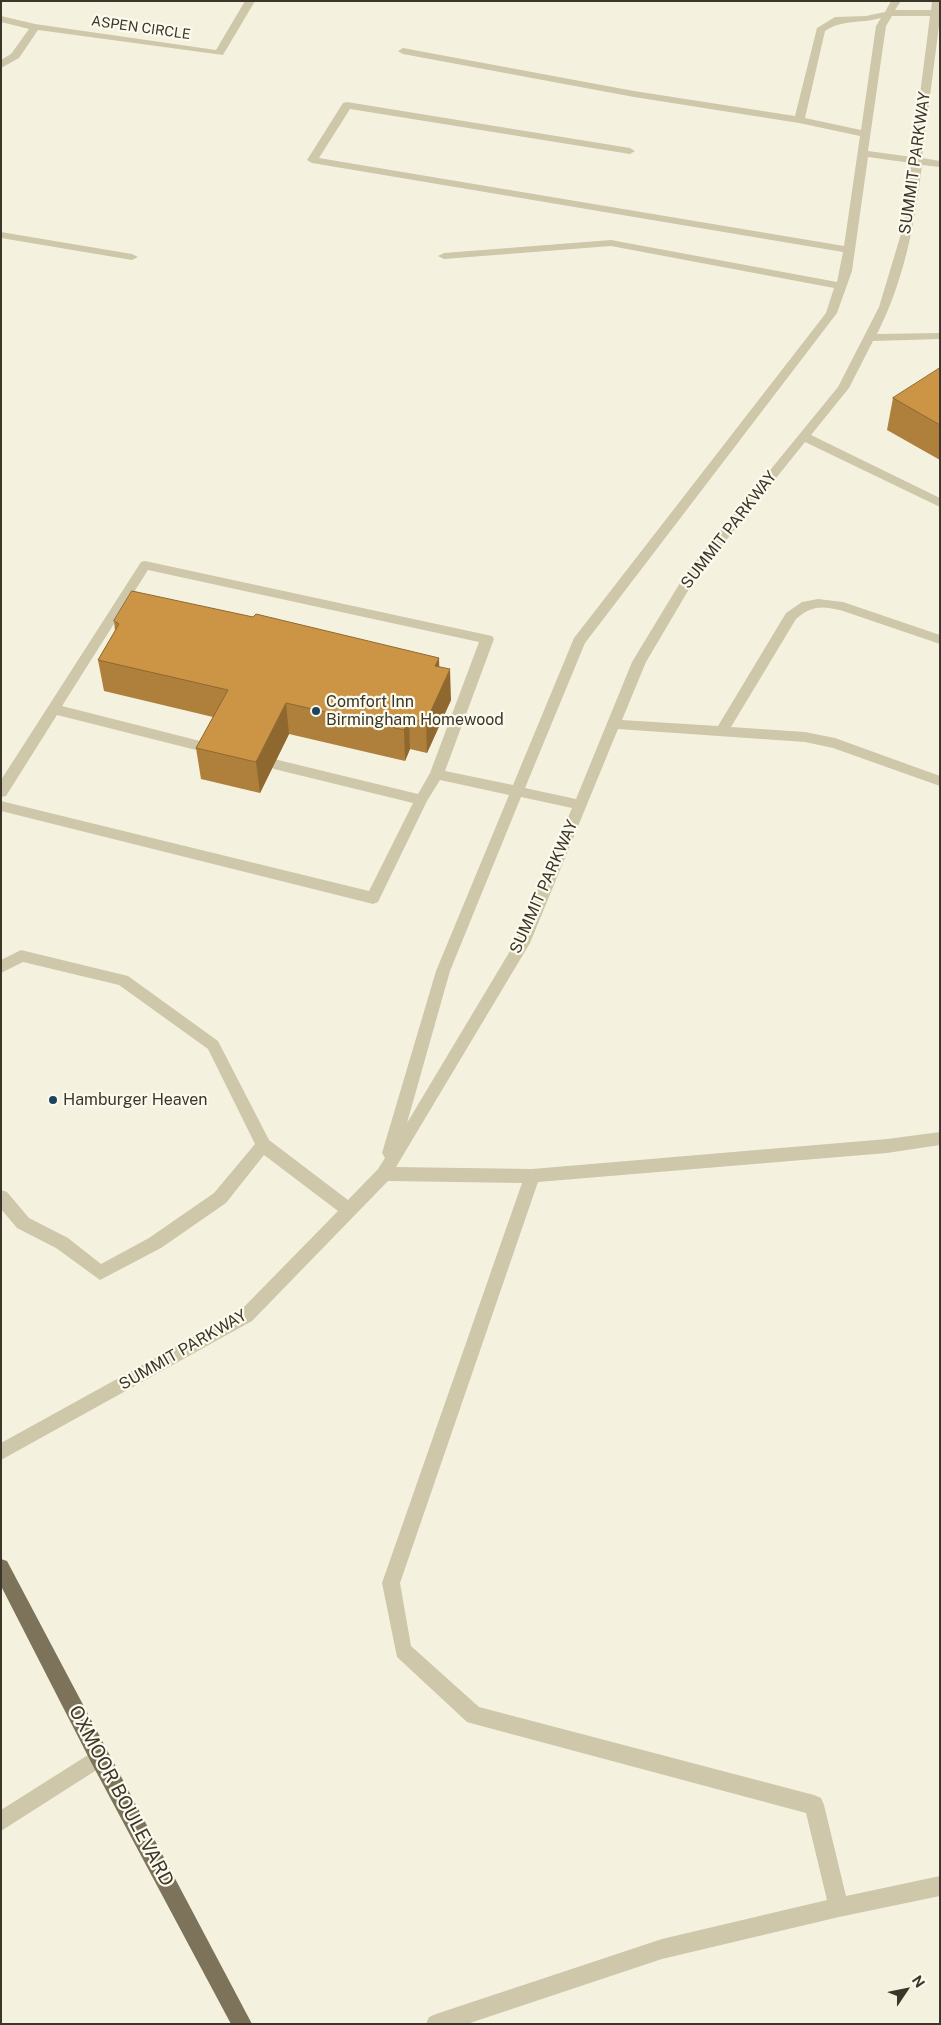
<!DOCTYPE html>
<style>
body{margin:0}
#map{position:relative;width:941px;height:2025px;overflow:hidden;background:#f4f2df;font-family:"Public Sans",sans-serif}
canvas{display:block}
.frame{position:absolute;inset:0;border:2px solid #3b352a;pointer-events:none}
.north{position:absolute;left:881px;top:1965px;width:50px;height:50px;-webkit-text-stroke:4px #fbfaec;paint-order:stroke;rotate:56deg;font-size:14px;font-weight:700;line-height:20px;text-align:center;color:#3b352a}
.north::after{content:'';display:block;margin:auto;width:18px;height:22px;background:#3b352a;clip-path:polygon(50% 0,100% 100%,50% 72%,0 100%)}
</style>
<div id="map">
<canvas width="941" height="2025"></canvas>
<div class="frame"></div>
<div class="north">N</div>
</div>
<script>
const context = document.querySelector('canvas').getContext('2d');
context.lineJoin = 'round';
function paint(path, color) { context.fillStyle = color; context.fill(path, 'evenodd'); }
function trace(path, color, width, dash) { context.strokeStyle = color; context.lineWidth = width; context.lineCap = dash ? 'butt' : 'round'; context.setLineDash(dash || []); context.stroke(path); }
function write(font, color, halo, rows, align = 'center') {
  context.font = font + ' "Public Sans",sans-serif'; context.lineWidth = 4.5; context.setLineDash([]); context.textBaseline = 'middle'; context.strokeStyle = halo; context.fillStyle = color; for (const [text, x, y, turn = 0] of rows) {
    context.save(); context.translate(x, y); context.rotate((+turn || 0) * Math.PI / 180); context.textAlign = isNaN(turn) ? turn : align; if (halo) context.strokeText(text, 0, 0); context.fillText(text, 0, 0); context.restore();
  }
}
paint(new Path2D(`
 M245,1H255L223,55L38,30L19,58L1,68V60L11,54L29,29L1,22V16L35,24L216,50Z
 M891,1H901L895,10H931L932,1H940V18L922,158L940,161V167L922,165C915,223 904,281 877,334L940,333V339L873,341L849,388L811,435L940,498V507L805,442L695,579L646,662L622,720L718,726L786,613L802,602L818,599L843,602L940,635V644L843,611C822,606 813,605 796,619L731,727L805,732L835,738L940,776V786L833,748L805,742L618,729L530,943L396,1167L532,1169L887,1139L940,1132V1145L887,1153L538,1182L400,1583L411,1646L479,1707L814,1795L821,1798L824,1805L846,1896L940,1876V1896L839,1917L662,1959L467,2024H426L429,2017L436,2014L662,1939L827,1900L806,1813L474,1724L467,1722L397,1657L382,1583L522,1183L388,1181L252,1321L1,1460V1443L240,1311L338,1211L264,1155L226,1203L161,1248L100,1280L56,1248L17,1228L1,1209V1190L7,1192L29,1218L68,1238L101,1264L149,1238L214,1193L255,1144L208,1049L119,985L23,962L1,973V960L21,950L128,976L218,1041L269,1140L348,1200L378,1169L385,1158L382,1153L436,971L509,795L440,780L427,801L378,902L373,904L1,811V801L369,891L413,803L274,769L267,764L274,759L418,794L430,773L479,642L148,570L62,706L216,745L221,747L223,750L221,753L216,755L57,715L6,796L1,797V780L141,562L145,561L492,636L494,639L445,771L513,785L574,638L826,313L834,288L611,246L444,259L438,256L444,253L611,240L837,282L843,252L312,163L307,160L343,103L347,102L630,148L635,151L630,154L350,109L319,158L844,246L860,136L799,123L634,97L403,54L398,51L403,48L634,91L795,116L817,28L835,17L866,16L885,12ZM892,16H930L912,157L868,151L886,26ZM881,18L876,26L861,130L805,118L825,31C843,19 859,24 881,18ZM868,157L911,163L904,224L879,307L838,387L686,573L632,662L576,799L525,788L585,643L837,313L852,271ZM521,797L572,808L516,941L407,1123L450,971Z
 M1,232L132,254L138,257L132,260L1,238Z
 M99,1748L106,1750L108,1757L106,1764L1,1831V1810Z`), '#cec7aa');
paint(new Path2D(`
 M1,1559L7,1561L252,2024H231L92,1764L1,1586Z`), '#7d725a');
paint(new Path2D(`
 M940,368V460L887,430L893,398Z
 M114,621L439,658V666L451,700L427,753L410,749L405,761L289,734L260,793L201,779L196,748L213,717L104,691L98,660L115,631Z`), '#af803b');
paint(new Path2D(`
 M439,658L440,689L435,666Z
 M450,669L451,700L427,753L426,722Z
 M286,703L289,734L260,793L256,762Z
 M409,718L410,749L405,761L404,730Z`), '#8f6830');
const building = new Path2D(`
 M940,368V425L893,398Z
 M132,591L253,617L256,614L439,658L435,666L450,669L426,722L409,718L404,730L286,703L256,762L196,748L228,690L98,660L119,624L114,621Z`);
paint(building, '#cc9545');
trace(building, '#8f6830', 1);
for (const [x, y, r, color] of [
 [316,711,5,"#1c445f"],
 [53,1100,5,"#1c445f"]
]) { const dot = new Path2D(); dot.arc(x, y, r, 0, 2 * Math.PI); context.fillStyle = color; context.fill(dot); trace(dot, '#fbfaec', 2); }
write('14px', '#3b352a', '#fbfaec', [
 ["ASPEN CIRCLE",141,28,8]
]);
write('16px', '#3b352a', '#fbfaec', [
 ["SUMMIT PARKWAY",915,163,-82],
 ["SUMMIT PARKWAY",729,530,-52],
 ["SUMMIT PARKWAY",544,887,-66],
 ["SUMMIT PARKWAY",183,1350,-30]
]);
write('16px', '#3b352a', '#fbfaec', [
 ["Comfort Inn",326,702],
 ["Birmingham Homewood",326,720],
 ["Hamburger Heaven",63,1100]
], 'left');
write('19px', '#3b352a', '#fbfaec', [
 ["OXMOOR BOULEVARD",121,1796,62]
]);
</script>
